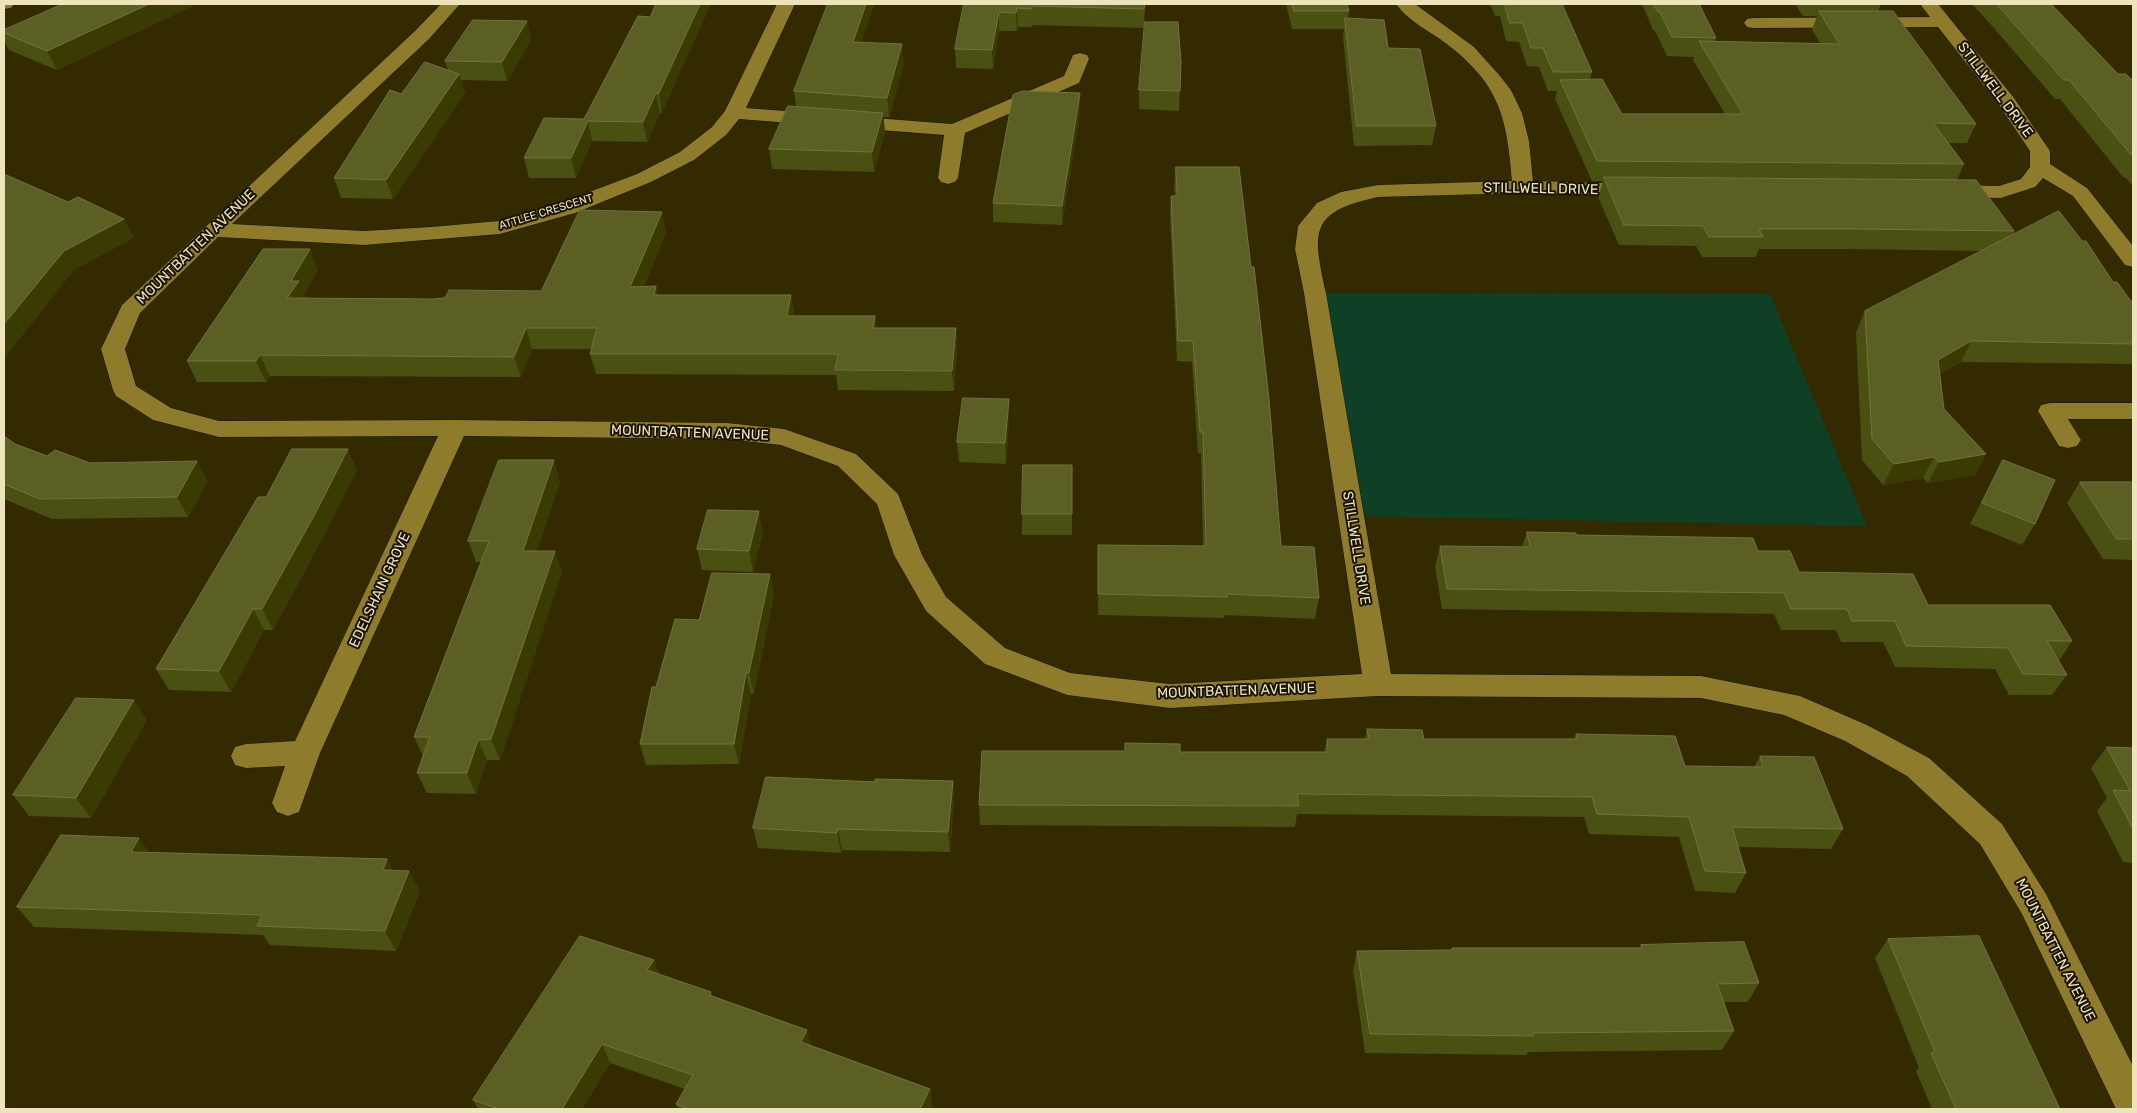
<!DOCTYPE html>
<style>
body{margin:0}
#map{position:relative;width:2137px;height:1113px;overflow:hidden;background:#342a00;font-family:Rubik,sans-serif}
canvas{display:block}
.frame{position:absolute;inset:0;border:5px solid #ede4be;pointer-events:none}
</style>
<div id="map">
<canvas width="2137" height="1113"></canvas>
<div class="frame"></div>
</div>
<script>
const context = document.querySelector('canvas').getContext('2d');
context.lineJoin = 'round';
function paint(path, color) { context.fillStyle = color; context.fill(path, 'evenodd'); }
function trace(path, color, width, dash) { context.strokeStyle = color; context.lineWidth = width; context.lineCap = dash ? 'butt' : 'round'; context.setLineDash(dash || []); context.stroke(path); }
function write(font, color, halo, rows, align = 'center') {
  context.font = font + ' Rubik,sans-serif'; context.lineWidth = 4; context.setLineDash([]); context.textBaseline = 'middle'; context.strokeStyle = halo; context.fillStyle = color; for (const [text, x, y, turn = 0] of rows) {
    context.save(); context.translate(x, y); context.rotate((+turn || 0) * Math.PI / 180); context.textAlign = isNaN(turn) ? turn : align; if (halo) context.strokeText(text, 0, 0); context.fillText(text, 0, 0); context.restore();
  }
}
paint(new Path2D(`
 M1315,293L1770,294L1867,526L1351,516Z`), '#0f3f25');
const minor = new Path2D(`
 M4,4H14L11,8L4,9Z
 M441,4H460L429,39L232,224L364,231L431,227L499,221L559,203L592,191L637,174L680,152L712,127L725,111L777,4H795L746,108L952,124L1064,76L1073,55L1080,53L1087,55L1089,59L1079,83L965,133L958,178L955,182L948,184L941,182L938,178L944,135L739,119L726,135L694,160L651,182L575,213L500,234L364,245L218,237L140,313L125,349L136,386L171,408L219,421L455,420L727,423L784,429L856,454L898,494L922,555L946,597L1005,648L1070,673L1170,684L1362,674L1304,293L1295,249L1298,226L1317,203L1341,192L1378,185L1512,181C1507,116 1499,83 1444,42C1428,30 1408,21 1396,4H1415L1474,47L1500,76L1511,90L1522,113L1529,141L1533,181L1639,184L1646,186L1650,190L1646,194L1639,196L1523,193L1378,197C1308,212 1313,232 1326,293L1391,674L1701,676L1800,696L1867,725L1929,758L2002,824L2046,894L2133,1066V1109H2116L2022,914L1980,844L1907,776L1845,741L1784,715L1701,698L1378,696L1170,708L1067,695L985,664L926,611L894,555L877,504L838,466L781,445L727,439L464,436L320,753L299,812L288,816L277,812L272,803L285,766L246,768L235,765L231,756L235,747L246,744L295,741L438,436L219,437L153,420L116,396L113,390L101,349L122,305L415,31Z
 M1920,4H1938L2014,98L2050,151V164L2087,188L2133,246V267L2125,265L2073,196L2043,178L2035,187L2001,198L1947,197L1940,195L1936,191L1940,187L1947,185L1999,186L2021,179L2030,167V151L1999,105L1938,27L1753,28L1747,27L1744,23L1747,19L1753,18L1930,17Z
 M2050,403H2133V419H2068L2081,440L2077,446L2068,448L2059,446L2038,411L2041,405Z`);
trace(minor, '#191300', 1);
paint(minor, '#8e7b2b');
paint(new Path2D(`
 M63,4H197L57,70L9,50L4,40V30Z
 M828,4H874L861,43L904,63L889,117H883L885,132L874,172L772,169L769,149L796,106L794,91Z
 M964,4H1145L1144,28L1032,25V27H1018L1017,31H999L993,69L956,68L955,49Z
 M1286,4H1347L1349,11L1348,18L1388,48L1436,126L1432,145L1354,146L1343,37L1344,29H1292Z
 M1490,4H1562L1592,72L1590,80L1622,114H1725L1693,60L1694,57L1667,56L1655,31L1653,30L1642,4H1699L1716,38L1715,41L1821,44L1812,30L1817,16H1803L1795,4H1881L1878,11L1976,124L1967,143H1948L1964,164L1957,180L2014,231L2012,236L2082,241L2113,282L2133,304V364L1961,362L1940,374L1944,409L1986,454L1975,475L1928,483L1923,478L1883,485L1862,460L1856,332L1865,311L1982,251L1848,249H1759L1756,257H1702L1696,246L1619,245L1598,197L1603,181H1592L1555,99L1557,91H1548L1539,67L1527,66L1519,42L1506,41L1500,16H1495Z
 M1972,4H2051L2118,74L2133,81V186L2125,177H2123L2060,99H2055L1993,27Z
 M650,17L662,113H660L647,142L592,141L576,178H529L524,158L584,119Z
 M527,21L531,40L507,81L461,80L465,93L393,199L341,198L334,178L401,94L448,70L445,61Z
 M1181,62L1179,111L1139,109V90Z
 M1080,111L1062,225L993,222V203Z
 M1176,167L1281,546L1319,598L1315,619L1225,615L1224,618L1098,615V566L1203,546L1201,453H1198L1192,362L1177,361L1170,216L1171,196H1175L1174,186Z
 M666,232L644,286H656L658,295L794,316H875L876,328L957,349L954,391L838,390L836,375L596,374L590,354L592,349H532L521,377L270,376L266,382H197L187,361L318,270L304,293L306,298L433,299L541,291Z
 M1009,420L1006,464L959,462L957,442Z
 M4,436L15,444L47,456L208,481L188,517L52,519L4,499Z
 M2003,460L2035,524L2022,545L1970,524L1992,481Z
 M1072,465V535H1022V514Z
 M357,470L324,535L273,630H264L231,692L169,690L156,669L266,497Z
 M560,481L537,551L562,572L500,760H487L476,794L427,793L417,773L423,756L414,737L481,562H476L468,541Z
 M2080,482H2133V560L2103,559L2067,503Z
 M763,532L753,572L702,570L697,549Z
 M1527,532L1758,551L1799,572L2072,641L2059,661L2067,675L2052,695H2009L1995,669L1895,667L1883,642H1841L1836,630H1781L1774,614L1442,609L1435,567L1440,546L1522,547Z
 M770,574L774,595L754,694H751L739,764L646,765L640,744L699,620Z
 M147,720L91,818L29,816L13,795Z
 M1367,729L1424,739H1574L1576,734L1685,766L1754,767L1760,756L1843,829L1831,849L1738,847L1746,873L1735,893L1695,891L1679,837L1589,834L1584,817L1297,814L1295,827L980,825L979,805L1125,751V743L1180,752H1324L1327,739H1365Z
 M2107,747L2133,748V863L2123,862L2097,811L2107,798L2091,768Z
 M953,781L954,801L950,852L842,850L841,853L758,848L753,828L875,782Z
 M149,852L387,859L393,871L420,891L396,951L270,945L263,935L34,927L17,907Z
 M1888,939L2060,1109H1932L1916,1071L1919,1068L1875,958Z
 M1641,945L1759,983L1748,1002H1724L1734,1031L1722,1050L1528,1052L1526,1055L1365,1053L1353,970L1357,951L1451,950L1452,948H1640Z
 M654,960L659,974L711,992L712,996L811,1046L930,1089L932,1107L931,1109H678L676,1104L685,1089L610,1063L582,1109H478L473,1100Z`), '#4a4f12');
paint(new Path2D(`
 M149,4H197L57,70L47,51Z
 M700,4H711L662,113L659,93Z
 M866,4H874L855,61L853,42Z
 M1017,8L1018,27L1017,31L1016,13Z
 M999,12V31L993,69L992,50Z
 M527,21L531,40L507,81L502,62Z
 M902,44L904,63L889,117L887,98Z
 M459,74L465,93L393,199L386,180Z
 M656,93L660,113L647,142L643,122Z
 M1080,93V111L1062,225V206Z
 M883,113L885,132L874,172L872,152Z
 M588,121L592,141L576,178L571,158Z
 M662,212L666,232L635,307L630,287Z
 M124,219L134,238L74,270L4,359V324L64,251Z
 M310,249L318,270L304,293L307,301L287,298L291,281Z
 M656,286L661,306L654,295Z
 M791,295L795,315L790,337L787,316Z
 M875,316L877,337L873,328Z
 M526,328L532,349L521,377L514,357Z
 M956,328L957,349L954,391L952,371Z
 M1971,341L1961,362L1928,380L1938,360Z
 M260,355L270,376L266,382L256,361Z
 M1009,399V420L1006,464L1005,443Z
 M348,449L357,470L324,535L273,630L262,609Z
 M1986,454L1975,475L1928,483L1939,462Z
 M1934,457L1923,478L1883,485L1894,464Z
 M554,460L560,481L530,572L523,551Z
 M197,461L208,481L188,517L177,497Z
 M759,511L763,532L753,572L749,551Z
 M555,551L562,572L500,760L491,739Z
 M770,574L774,595L754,694L749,673Z
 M253,609L264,630L231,692L219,671Z
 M746,673L751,694L739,764L734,744Z
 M134,700L147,720L91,818L76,798Z
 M478,740L487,760L476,794L467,773Z
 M953,781L954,801L950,852L948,832Z
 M838,829L842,850L841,853L837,833Z
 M139,838L153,858L131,852Z
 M387,859L398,880L383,870Z
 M409,871L420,891L396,951L385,931Z
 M654,960L661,980L647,970Z
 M807,1030L812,1049L801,1042Z
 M602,1044L610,1063L582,1109H562Z
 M930,1089L932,1107L931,1109H920Z`), '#3a3a03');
const building = new Path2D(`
 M63,4H149L47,51L4,33V30Z
 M656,4H700L659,93H656L643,122L588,121L571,158H524L544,118L584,119L638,16L650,17Z
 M828,4H866L853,42L902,44L887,98L794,91Z
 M964,4H1145L1144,9L1032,6V9L1017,8L1016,13L999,12L992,50L955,49Z
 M1292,4H1347L1349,11H1294Z
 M1505,4H1562L1592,72H1553L1543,48H1531L1523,23H1510Z
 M1654,4H1699L1716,38L1672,37L1660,12H1658Z
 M1997,4H2051L2118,74H2126L2133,81V157L2069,80H2064Z
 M1819,11H1893L1976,124L1933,123L1964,164L1597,161L1560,80L1602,79L1622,114H1743L1699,41L1839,44Z
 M1345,18L1384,20L1388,48L1420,49L1436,126H1357Z
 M473,20L527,21L502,62L445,61Z
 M1145,22H1178L1181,62L1180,91L1139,90Z
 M425,62L459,74L386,180L334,178L390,90L401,94Z
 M1023,91L1080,93L1062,206L993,203L1013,95Z
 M788,106L883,113L872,152L769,149Z
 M1176,167H1239L1251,267H1254L1269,399L1281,546L1314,547L1319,598L1227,594V597L1098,594V545L1206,546L1203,432H1200L1193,341H1178L1171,196H1177Z
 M4,174L68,202L78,197L124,219L64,251L4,324Z
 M1604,177L1976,180L2014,231L1856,229H1759L1763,237H1709L1703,226L1624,225Z
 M580,210L662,212L630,287L656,286L654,295H791L787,316H875L873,328H956L952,371L835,370L838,354H590L597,328H526L514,357L260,355L256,361H187L263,249H310L291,281H299L287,298L433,299L445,298L449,290L541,291Z
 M2059,211L2082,241H2086L2113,282H2117L2133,304V344L1971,341L1938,360L1944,409L1986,454L1939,462L1934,457L1894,464L1872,439L1865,311Z
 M963,398L1009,399L1005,443L957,442Z
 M4,436L15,444L47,456L55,450L90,463L197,461L177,497L40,499L4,484Z
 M292,449H348L315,514L262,609H253L219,671L156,669L258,497H266Z
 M499,460H554L523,551H555L491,739L478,740L467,773H417L430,737H414L489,541H468Z
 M2003,460L2055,480L2035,524L1982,503Z
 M1023,465H1072V514H1022Z
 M2080,482H2133V539H2117Z
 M708,510L759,511L749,551L697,549Z
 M1527,532L1576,533V535L1753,538L1758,551H1790L1799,572L1913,574L1928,605H2050L2072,641H2047L2067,675L2023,674L2008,648L1906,646L1895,621H1852L1847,609H1791L1784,593L1447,589L1440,546L1530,547Z
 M712,573L770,574L749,673H746L734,744H640L652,687H656L675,619L699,620Z
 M76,698L134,700L76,798L13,795Z
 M1367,729L1422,730L1424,739H1577L1576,734L1675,736L1685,766L1763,767L1760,756L1814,757L1843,829L1732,827L1746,873L1705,871L1689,817L1597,814L1592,797L1297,794L1299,806L979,805L982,751H1125V743L1180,744V752H1328L1327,739H1369Z
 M2107,747L2133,748V829L2113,790L2130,791Z
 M766,777L875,782V779L953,781L948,832L838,829L837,833L753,828Z
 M61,835L139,838L131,852L387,859L383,870L409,871L385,931L257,926L262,915L17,907Z
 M580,936L654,960L647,970L711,992L709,995L807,1030L801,1042L930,1089L920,1109H689L676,1104L693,1075L602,1044L562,1109H499L473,1100Z
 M1979,936L2060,1109H1956L1931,1053L1935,1052L1888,939Z
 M1744,942L1759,983L1717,984L1734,1031L1533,1033L1534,1036L1370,1034L1357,951L1452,950V948H1642L1641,945Z`);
paint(building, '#5c5f24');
trace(building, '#72743c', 1);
write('11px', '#ede4be', '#191300', [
 ["ATTLEE CRESCENT",546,212,-17]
]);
write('14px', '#ede4be', '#191300', [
 ["STILLWELL DRIVE",1995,90,53],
 ["STILLWELL DRIVE",1541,189,1],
 ["MOUNTBATTEN AVENUE",196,247,-44],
 ["MOUNTBATTEN AVENUE",690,433,2],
 ["STILLWELL DRIVE",1356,548,81],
 ["EDELSHAIN GROVE",380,590,-65],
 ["MOUNTBATTEN AVENUE",1236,691,-2],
 ["MOUNTBATTEN AVENUE",2055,950,63]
]);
</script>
